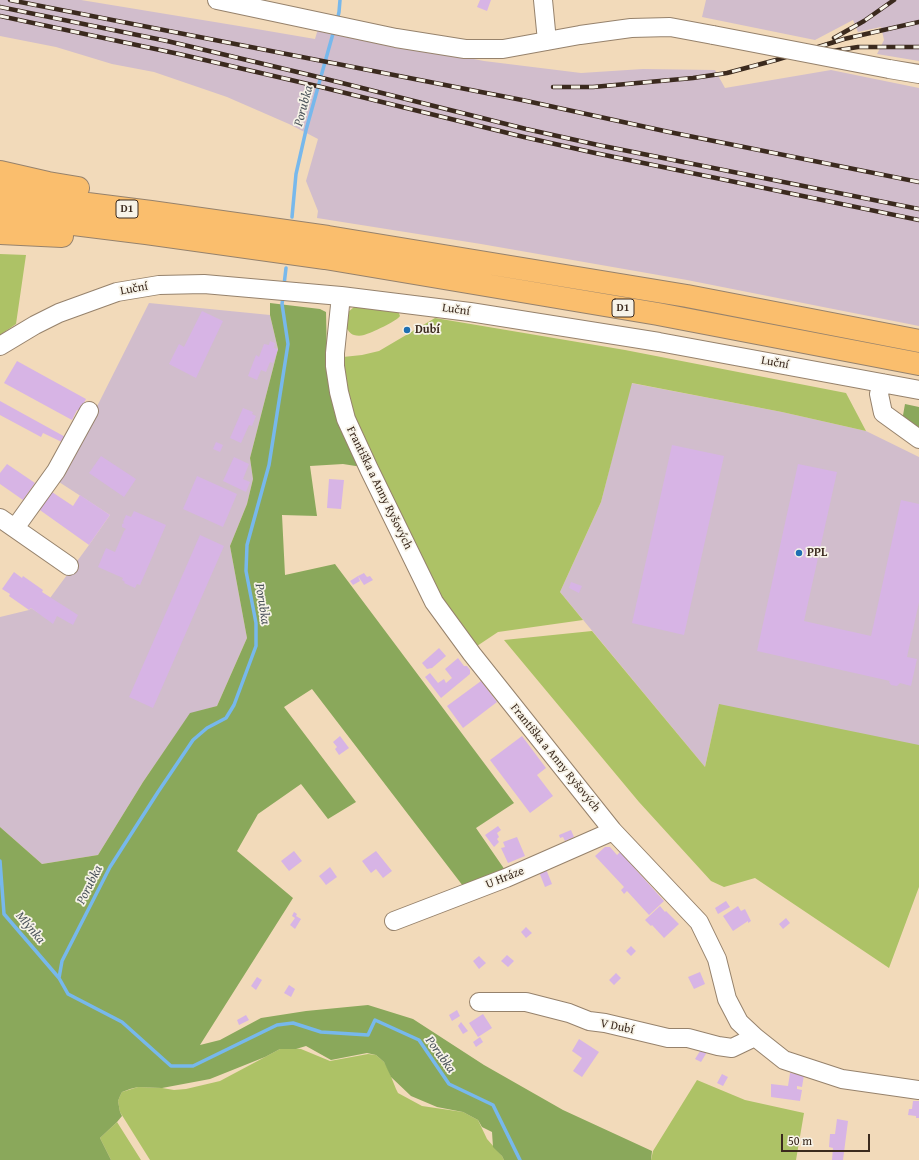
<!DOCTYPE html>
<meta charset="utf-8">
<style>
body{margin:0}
#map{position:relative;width:919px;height:1160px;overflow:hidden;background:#f2daba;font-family:"Gentium Book Plus",serif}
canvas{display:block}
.scale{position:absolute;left:781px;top:1134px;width:89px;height:18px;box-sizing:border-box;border:2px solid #3b2a1e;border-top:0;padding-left:5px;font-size:12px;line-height:14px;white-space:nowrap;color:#3b2a1e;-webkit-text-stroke:3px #f7f3e8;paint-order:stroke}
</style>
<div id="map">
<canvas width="919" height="1160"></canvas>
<div class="scale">50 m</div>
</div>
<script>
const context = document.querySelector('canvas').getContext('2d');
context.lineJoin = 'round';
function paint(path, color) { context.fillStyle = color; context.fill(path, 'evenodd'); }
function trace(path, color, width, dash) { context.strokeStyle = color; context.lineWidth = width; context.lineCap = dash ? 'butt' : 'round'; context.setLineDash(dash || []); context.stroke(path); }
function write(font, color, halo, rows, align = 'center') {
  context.font = font + ' "Gentium Book Plus",serif'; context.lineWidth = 3.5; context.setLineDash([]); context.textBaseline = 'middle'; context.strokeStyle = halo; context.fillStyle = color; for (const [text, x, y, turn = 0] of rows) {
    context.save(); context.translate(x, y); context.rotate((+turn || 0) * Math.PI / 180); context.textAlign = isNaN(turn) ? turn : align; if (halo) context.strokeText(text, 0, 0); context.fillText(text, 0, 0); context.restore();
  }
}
paint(new Path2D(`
 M0,0H81L239,26L315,39L318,29L484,61L581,73L643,69L715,70L725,88L831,70L919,88V326L687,280L481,244L317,218L318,211L306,181L318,139L289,124L227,97L154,72L112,64L56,47L0,36Z
 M706,0H919V61L877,54L884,40L881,27L858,32L853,20L815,40L702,17Z
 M149,303L270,315L278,349L250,458L253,479L247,504L230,546L247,638L217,706L190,714L143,782L98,855L42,864L0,827V617L29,610L31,608L39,613L89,545L110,515L59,482Z
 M631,383L782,412L866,431L919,457V748L719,705L705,767L560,592L601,502Z`), '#d1bdcc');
paint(new Path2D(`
 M0,254L26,255L16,324L0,335Z
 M358,306L398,311L400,316C397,321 371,333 364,335C361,336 357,336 354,335C350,334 348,330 345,326L347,313L354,307Z
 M435,318L625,350L846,393L866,431L782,412L632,383L601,502L560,592L583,620L498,632L474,648L434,593L355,419L350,401L343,357L362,355L379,351Z
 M592,631L705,767L719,704L919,745V887L889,968L755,878L724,887L711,881L639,802L504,640Z
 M290,1048L301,1049L330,1061L368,1054L376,1055L384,1062L388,1069L396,1089L398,1093L422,1106L463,1112L478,1120L487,1139L502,1156L504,1160H150L120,1112L118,1101L120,1096L122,1092L138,1087L162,1088L174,1090L186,1089L220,1081L280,1049Z
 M697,1080L745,1100L804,1113L796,1160H651L653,1151Z
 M117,1122L141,1160H111L100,1138Z`), '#adc266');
paint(new Path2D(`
 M270,303L320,309L326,312L327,359L362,467L343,464L310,466L317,516L282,515L285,575L335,564L514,803L476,828L505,870L463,886L312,689L284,707L356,802L328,819L301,784L258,814L237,851L293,898L200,1045L220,1040L261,1018L306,1011L368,1005L413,1019L484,1065L563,1110L652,1151L651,1160H504L502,1156L493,1147L492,1132L482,1127L478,1120L463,1112L437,1107L411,1096L391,1077L384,1062L376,1055L367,1053L331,1060L306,1046L296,1049H280L265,1057L210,1079L162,1088L138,1087L130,1089L122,1092L120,1096L118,1101L120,1112L122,1116L117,1122L100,1138L111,1160H0V827L42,864L98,855L143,782L190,713L217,706L247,638L230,546L247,504L253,479L250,458L278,349L270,315Z
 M905,404L919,407V435L902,421Z`), '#8aa85b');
trace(new Path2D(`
 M337,21L339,12L340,0
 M292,217L296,174L306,130L334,30
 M284,285L286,268
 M283,297L282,304L288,344L269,465L247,545L246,571L256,623V646L234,705L226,718L207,728L193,740L158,792L110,867L62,961L59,978L68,994L122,1022L171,1066H193L277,1025L293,1023L321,1032L368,1035L375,1020L419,1040L449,1084L493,1105L520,1160
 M0,861L4,914L59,978`), '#77b8ec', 3.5);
paint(new Path2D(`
 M480,0H491L487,11L477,7Z
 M202,311L223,321L196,378L169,364L179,344L184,347Z
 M270,341L275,343L274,348L278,349L273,363L270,362L266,372L261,370L257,380L248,376L256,355L259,357L264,344L269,345Z
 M17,361L86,399L80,411L77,410L72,420L4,383Z
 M0,401L69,439L66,444L43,433L41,437L0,415Z
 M243,408L253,412L252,414L256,416L252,426L249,425L241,443L230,438Z
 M216,442L223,445L220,452L213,449Z
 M672,445L724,456L684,635L632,623Z
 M101,456L136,479L124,497L89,473Z
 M234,457L249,464L243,479L250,482L246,492L223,481Z
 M7,464L35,483L23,500L0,484V473Z
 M798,464L837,472L804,621L871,636L901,500L919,504V602L907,657L917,659L911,686L900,683L897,686L891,685L889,682L890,681L757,651Z
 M197,476L237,494L223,527L183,509Z
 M329,479L344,480L341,509L327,508Z
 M49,490L73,506L80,495L110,515L89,545L37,508Z
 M134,511L166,525L140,585L137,584L135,588L124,583L125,582L122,580L123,578L98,567L106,548L115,552L124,531L126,529L122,527V524L124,523L123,522L126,515L131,517Z
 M200,535L224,546L153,708L129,697Z
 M14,572L22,578L23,576L43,590L42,592L78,615L73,625L57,616L53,624L31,608L29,610L9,596L10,594L2,589Z
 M364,573L367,577L370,576L373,580L364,585L358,576L360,581L353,585L350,581L358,576Z
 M571,582L582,586L579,593L569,588Z
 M439,648L446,656L432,668L427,669L422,663Z
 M458,658L464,666H467L470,670V674L441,698L425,677L430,673L438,683L444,679L446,683L452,678L445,669Z
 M481,681L497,702L463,728L447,706Z
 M340,736L349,748L339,755L335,749L337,747L333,742Z
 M522,736L546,768L537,775L553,796L530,813L490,760Z
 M498,826L501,830L497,833L499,837L497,839L499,842L494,847L485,835Z
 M571,830L574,837L565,841L563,837L560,838L559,835Z
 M517,837L525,856L508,863L501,848L505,847L503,842Z
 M605,847H610L617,855L620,852L664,901L649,915L627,891L624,894L621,890L624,887L595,856Z
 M294,851L302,861L289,871L281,861Z
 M376,851L392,871L383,878L376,869L371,873L362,861Z
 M330,867L337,877L326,885L319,876Z
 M546,869L552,884L545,887L539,872Z
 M726,901L730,907L718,914L715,908Z
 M660,906L665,912L666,911L679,924L664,938L652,925L651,926L645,920Z
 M738,906L741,911L745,909L751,921L748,923V921L733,931L723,916Z
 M294,912L297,914L296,916L301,919L295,929L290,925L295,918L292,916Z
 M786,918L790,923L783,929L779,924Z
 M526,927L532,933L526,938L521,932Z
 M631,946L636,951L631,956L626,951Z
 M507,955L514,961L508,967L501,961Z
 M479,956L486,963L479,969L473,961Z
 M700,972L705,984L694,989L688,977Z
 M616,973L621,978L614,985L609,980Z
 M257,977L262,980L256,990L251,986Z
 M289,985L295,989L291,997L284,993Z
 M457,1010L460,1016L452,1021L449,1015Z
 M483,1014L492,1028L478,1037L469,1023Z
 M246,1015L249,1020L239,1025L237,1020Z
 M461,1022L468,1031L463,1034L458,1026Z
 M480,1037L483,1042L476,1047L473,1042Z
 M579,1039L599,1052L582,1077L573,1071L582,1058L572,1051Z
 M702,1048L707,1052L701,1062L695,1059Z
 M790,1073L804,1075L802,1087L797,1086V1089L802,1090L800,1101L771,1097V1084L788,1086Z
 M722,1074L728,1077L723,1086L717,1083Z
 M913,1101H919V1118H916V1116L908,1115L909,1109H912Z
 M837,1119L848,1121L843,1160H832L833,1148L829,1147L830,1134H835Z`), '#d7b4e5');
const minor = new Path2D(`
 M217,0L396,38L465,49H503L580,35L631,28L670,27L713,35
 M543,0L547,41
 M889,69L919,74
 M341,296L335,353V366L339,392L346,419L369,469L434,602L472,654L613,831L699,922L717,959L727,999L739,1022L755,1037L784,1060L842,1079L919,1090
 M0,346L35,325L59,313L117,292L159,285L204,284L341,296L470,312L659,342L919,390
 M882,383L879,394L883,413L919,439
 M0,518L69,566
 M15,528L56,471L89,411
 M394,921L506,878L613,831
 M479,1002H526L569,1013L589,1021L605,1023L668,1038H688L718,1046L732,1048L755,1037`);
const highway = new Path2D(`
 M0,172L48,183L78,188
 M0,193L151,212L328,237L687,296L919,341
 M0,215L146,233L325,258L658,314L919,364
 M0,233L62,236`);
trace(minor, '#96826c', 20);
trace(highway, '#96826c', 24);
trace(minor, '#fff', 18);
trace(highway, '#fabe6d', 22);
const rail = new Path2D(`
 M10,0L522,100L669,132L919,182
 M0,7L167,41L310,75L526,129L598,145L919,209
 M0,16L179,54L321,87L524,137L595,153L919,220
 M834,38L864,21L894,0
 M806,55L858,47H919
 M553,87H593L693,78L727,73L776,60L844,39L919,22`);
trace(rail, '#3b2a1e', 4.5);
trace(rail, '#f7f3e8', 3, [9]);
const minorBridge = new Path2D(`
 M713,35L889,69`);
trace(minorBridge, '#96826c', 20, []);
trace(minorBridge, '#fff', 18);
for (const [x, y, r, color] of [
 [407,330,4,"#1f6fb2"],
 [799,553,4,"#1f6fb2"]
]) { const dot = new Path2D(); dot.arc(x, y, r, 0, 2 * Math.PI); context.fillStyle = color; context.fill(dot); trace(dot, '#f7f3e8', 1.5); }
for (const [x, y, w] of [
 [127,209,22],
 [623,308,22]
]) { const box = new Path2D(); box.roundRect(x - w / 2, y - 9, w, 18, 3); context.fillStyle = '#f7f3e8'; context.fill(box); trace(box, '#3b2a1e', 1); }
write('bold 11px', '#3b2a1e', null, [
 ["D1",127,209],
 ["D1",623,308]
]);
write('12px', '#3b2a1e', '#f7f3e8', [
 ["Luční",134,289,-11],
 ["Luční",456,310,8],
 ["Luční",775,363,10],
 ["Františka a Anny Ryšových",379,488,64],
 ["Františka a Anny Ryšových",555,758,51],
 ["U Hráze",505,878,-22],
 ["V Dubí",617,1027,12]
]);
write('bold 12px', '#3b2a1e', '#f7f3e8', [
 ["Dubí",415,330],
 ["PPL",807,553]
], 'left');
write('italic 13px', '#4d555c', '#f7f3e8', [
 ["Porubka",304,106,-75],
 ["Porubka",262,604,81],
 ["Porubka",90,885,-63],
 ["Mlýnka",30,928,50],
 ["Porubka",440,1055,54]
]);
</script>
